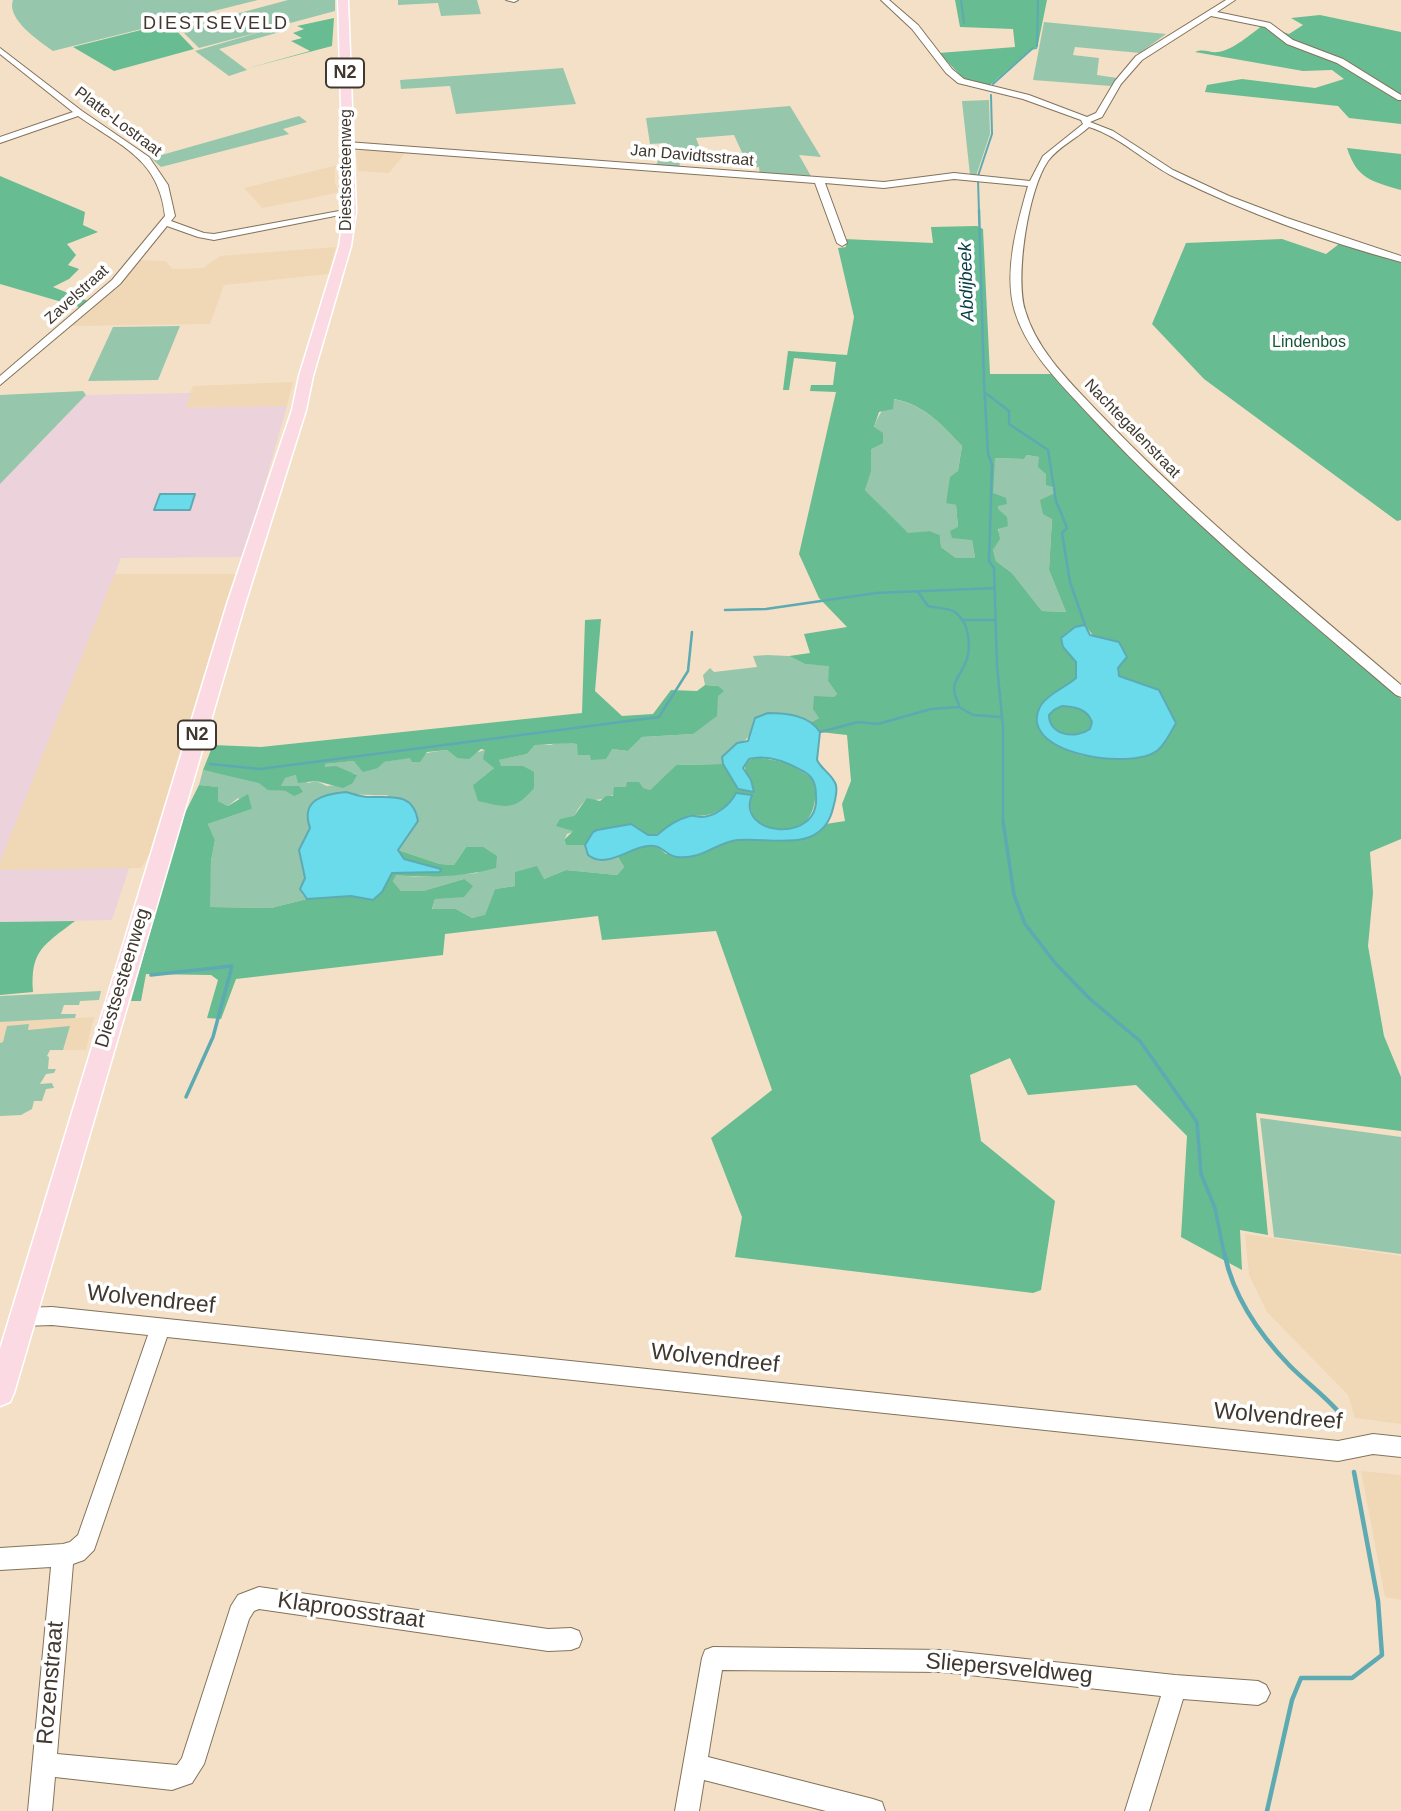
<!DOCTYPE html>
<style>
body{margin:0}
canvas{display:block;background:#f3e0c6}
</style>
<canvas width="1401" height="1811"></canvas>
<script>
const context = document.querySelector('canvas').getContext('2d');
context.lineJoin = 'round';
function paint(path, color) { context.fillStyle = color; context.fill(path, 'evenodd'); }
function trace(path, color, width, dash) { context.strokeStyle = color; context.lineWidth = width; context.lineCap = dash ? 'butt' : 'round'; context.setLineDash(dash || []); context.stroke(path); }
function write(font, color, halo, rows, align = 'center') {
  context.font = font + ' Arial,sans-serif'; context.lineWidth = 7; context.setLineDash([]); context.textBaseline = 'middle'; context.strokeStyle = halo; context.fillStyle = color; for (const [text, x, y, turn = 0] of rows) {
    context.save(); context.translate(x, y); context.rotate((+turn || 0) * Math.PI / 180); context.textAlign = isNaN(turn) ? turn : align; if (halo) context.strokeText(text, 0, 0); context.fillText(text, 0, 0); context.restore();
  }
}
paint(new Path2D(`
 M381,148L407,151L389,173L358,171L356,151Z
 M338,165L335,169V184L339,192L309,199L262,208L244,188Z
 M336,247L329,274L224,285L210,324L70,326L120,283L139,260L166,261L172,269L203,268L220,256Z
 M293,382L287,406L185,408L193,386Z
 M114,574H239L152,851L141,868L0,870V862Z
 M94,1017L86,1050L0,1051V1022Z
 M1245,1234L1401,1256V1424L1355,1418L1348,1395L1267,1312L1249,1275Z
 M1361,1471L1401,1475V1600L1385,1597Z`), '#f0d8b7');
paint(new Path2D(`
 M191,393L186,408L287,406L244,557L121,558L0,862V484L86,395Z
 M129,868L112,920L0,922V870Z`), '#ebd2db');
paint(new Path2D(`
 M13,0H258L53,51C39,41 6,19 13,0Z
 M288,0H335V11L268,29L280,32L219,49L247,70L229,76L195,51L267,30L199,48L180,29Z
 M398,0H477L481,14L441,16L438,3L398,5Z
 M1044,22L1166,34L1140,53L1075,47L1073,55L1099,58L1097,75L1117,78L1111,86L1033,80Z
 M563,68L576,104L456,114L450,86L401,89L400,80Z
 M989,100L990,134L976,176L970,175L962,101Z
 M790,106L821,157L799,155L812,178L760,176L759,167L749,168L734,135L696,138L703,156L681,155L679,169L655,167L667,143L650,144L646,118Z
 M299,116L307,122L283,129L289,134L161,167L151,158Z
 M180,326L158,380L88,381L113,327Z
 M83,391L86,395L0,484V395Z
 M893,399C925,405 941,424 962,446L958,471L946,502L956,505L958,527L972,540L975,558H956L941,547L940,535L930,531L908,534L865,490C876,453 862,426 893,399Z
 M1027,455L1039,457L1055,493L1047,498L1052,518L1049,570L1066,612L1042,611L1012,573L996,561L993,550C1005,530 995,507 992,486C992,477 994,467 995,458L1024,459Z
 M767,655L789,656L805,664L830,665L828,681L837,694L819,718L810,723L797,716L752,726C751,743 734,745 722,757L723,764L676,765L650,790L626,787C612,797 603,801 586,800C577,808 570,820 573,832L567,834L564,841L566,845H585L586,851L597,860L618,857L624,867L617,875L566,870L544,879L516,872L515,886L495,889L485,916L472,918L456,909L432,910L435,899L464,879L423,891H401L393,881L395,875L420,877L478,873L466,847L454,865L440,864L398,850L413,827L387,795C366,797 292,783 310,827L299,850L305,874L302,894L307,899L271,908L209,907L211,861L215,840L208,824L252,809L238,798L228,806L218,801L217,787L199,785L203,770C221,774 241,776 258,782C277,790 277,795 299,786H281L284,778L296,775L308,783L316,781L327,786L353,783L356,774L325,767V764L354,761L378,768L383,762C405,759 425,752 447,750L457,758L485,750L494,768L473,785L522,766H500L498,760L527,754L535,745H550L560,742L628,751L642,737L693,734L718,686L705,685L703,675L710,668L714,672L757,667L753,656Z
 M101,991L99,1000L80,1001L79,1005H64L61,1014H76L75,1018L0,1022V996Z
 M29,1024L28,1030L70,1026L63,1050H50L47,1056L49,1057L48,1069H56L54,1073L46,1074L40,1084L52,1083L54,1088L46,1089L42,1101H34L32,1109L21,1115L0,1116V1043L3,1042L7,1026Z
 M1260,1118L1401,1137V1254L1274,1237Z`), '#96c7ac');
paint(new Path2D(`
 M955,0H1047L1037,49L1030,50L988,87L965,80L939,53L1015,47L1013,29L960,27Z
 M1320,15L1401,32V124L1349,118L1338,106L1205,92L1207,85L1242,79L1315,88L1344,79L1332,70L1303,71L1195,52C1204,48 1209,53 1218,52C1233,50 1251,34 1263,25L1289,34L1303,25L1291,18Z
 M334,18L332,46L245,69L310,51L291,41L302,38L293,33L304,29L297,26Z
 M169,23L194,49L114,71L73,47Z
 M1347,148L1401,154V190C1371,181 1357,179 1347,148Z
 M0,176L85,212L83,225L98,232L67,244L76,255L68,265L79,269L69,279L53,287L93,303L86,309L0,284Z
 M977,226L983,229L990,374H1051C1159,491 1280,594 1401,699V839L1370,852L1373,893L1368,946L1384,1036L1401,1077V1131L1256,1113L1268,1235L1240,1230L1242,1270L1181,1237L1187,1136L1136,1085L1028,1095L1010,1058L970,1075L981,1141L1055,1201L1041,1290L1033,1293L735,1257L742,1217L711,1138L772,1090L716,931L602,940L598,916L445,934L443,955L236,979L221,1019L207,1018L218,980L211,975L146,974L141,1001H131L181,821L199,785L218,787V801L228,806L248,794L252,809L208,824L215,840L211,861L210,907L271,908L307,899L351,896L373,900L392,873H420L422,865L404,859L398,850L440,864L454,865L466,847H483L497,856L496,868C464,877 428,878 396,875L393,881L401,891H423L464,879L473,886L464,897L435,899L432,909H456L472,918L485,915L495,889L515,886V872L537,866L544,879L566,870L617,875L624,867L618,857C637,849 650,838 666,854L737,840L812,835L826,824L845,821L842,804L851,781L847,735L820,732L810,723L819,718L813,709L814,696L834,697L837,694L828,681L829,666L805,664L789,656L810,653L804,634L847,627L819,598L799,554L836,392L810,391L811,385H833L836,362L794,358L789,390H783L788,351L847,355L854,317L838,248L846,247L844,239L933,243L931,227ZM894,399C925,405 941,424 962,446L958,471L950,477L946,503L956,505L958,527L950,531L952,538L972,540L975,558H956L941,547L940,535L930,531L908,533L865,490L871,471V449L883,443V433L874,427L879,412L893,409ZM1027,455L1039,457L1038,467L1046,474V485L1053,487L1055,493L1040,500L1043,514L1052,519L1049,570L1066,612L1042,611L1012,573L996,561L993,550L1000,539L998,529L1008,526L1007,517L998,509V506L1007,504L1006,498L993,493L995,458L1024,459ZM1085,625L1118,668L1119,676L1158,690L1176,723C1171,732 1166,744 1157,750C1142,762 1081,761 1066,749C1055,740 1047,725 1038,714L1049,697L1076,678V662L1063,647L1066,633Z
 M1282,239L1326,254L1339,244L1401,262V520L1397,521L1204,379L1152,324L1186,243Z
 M601,619L595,691L622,716L653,714L671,690L697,691L705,685L718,686L724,691L718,696L717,716L693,734L642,737L628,751L612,749L606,759L591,760L590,755H578L577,744C562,742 550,745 535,745L527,754L499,760L501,766H523L534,772V788C514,812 505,807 478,801L473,785L494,768L483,759L485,750L481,749L469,759L457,758L447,750L427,752L420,762H412L410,758L384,762L378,768L363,772L354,761L325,764V767L336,766L357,775L353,783L343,788L316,781L298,783L296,775L285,778L281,786H299L303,792L294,796L286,791L268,790L259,783L203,770L213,745L261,747L582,713L585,620Z
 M1062,706C1076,707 1087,709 1092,722L1090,729C1076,739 1049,736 1049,715L1054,710Z
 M756,757L789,763L813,779C825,823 787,847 753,818L749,802L733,800C722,812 706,818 690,815L653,836L597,830L593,832L585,845H566L564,840L573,831L556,826L560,819L574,816L587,798L600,801L606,796H613L614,787H626L627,782H639L643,788L650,790L676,765L723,764L735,780L746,773L744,763Z
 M75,921C44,945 30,950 33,992L0,995V922Z`), '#68bc91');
const water = new Path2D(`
 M160,494H195L190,510H154Z
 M1085,625L1090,635L1119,642L1127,657L1118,668L1119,676L1159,690L1176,723C1171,732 1166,743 1158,750C1131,772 1013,753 1041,705C1048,694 1066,687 1076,678V662L1063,647L1061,638L1075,627ZM1062,706C1076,707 1087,709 1092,722L1090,729C1076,739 1049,736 1049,715L1054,710Z
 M768,713C786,713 809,715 820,732L817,760C821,769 833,775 836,785C838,793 834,804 832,812C819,854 770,837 738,840C716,842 703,860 677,857C667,856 663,847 654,846C633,843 608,871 588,855L585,845L593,832L597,830L631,824L648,835H657C666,827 678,819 690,816C692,815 699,817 701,817C715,817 730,805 736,793L752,795C735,836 820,845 816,796C816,783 813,776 801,770C785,761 767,754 749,759L743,768L751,780L754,792L738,789L723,764L722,757L737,743L748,741L755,718Z
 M346,792C353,794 361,797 368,797C390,798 413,791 418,821L398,850L404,859L441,869L440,872L392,873L382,892L373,900L351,896L307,899L300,889L305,878L299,850L310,828C300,800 323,794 346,792Z`);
paint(water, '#69dbea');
trace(water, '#5daab2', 2);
trace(new Path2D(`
 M961,0L964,23
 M1037,46L1038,0
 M993,84L1033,48
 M978,176L992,134L991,95
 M978,180L979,212`), '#5daab2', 2);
trace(new Path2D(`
 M979,210L984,382L988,453L992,465L989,561L994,568L997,666L1003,727V823
 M987,394L1009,411V424L1048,450L1056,501L1067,528L1062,533L1070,582L1085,625
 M918,592L928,606C936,608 949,608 955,612C970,623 972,649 965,664C956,683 949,683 959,705
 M725,610L766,609L876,593L994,588
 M962,620H995
 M820,732L858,722L878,724L931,709L959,707L973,715L1001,717
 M210,764L260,769L659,717L688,671L692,632`), '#5daab2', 2.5);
trace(new Path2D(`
 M1003,821L1014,895L1025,924L1056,964L1090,999L1140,1041L1197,1122L1201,1174L1215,1208L1225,1258
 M151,975L232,966L213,1037L186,1097`), '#5daab2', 3.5);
trace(new Path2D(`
 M1225,1256C1234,1298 1260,1335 1290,1366C1308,1384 1328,1398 1344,1418
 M1267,1811L1292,1700L1301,1678H1352L1382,1655L1378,1601L1354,1472`), '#5daab2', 4.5);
const minor = new Path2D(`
 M506,0H518L514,2Z
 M881,0H889L918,25L952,69L964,79L1029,95L1087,117L1096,113L1115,81L1136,56L1226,0H1235L1217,12L1270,23L1293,40L1343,59L1401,95V100H1398L1337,63L1287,44L1265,27L1211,16L1142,60L1121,84L1102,117L1090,122L1113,131L1173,170L1229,196L1287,218L1401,256V262C1324,241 1247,213 1176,178C1146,163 1121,137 1089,127C1076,139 1058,147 1048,161C1028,190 1015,276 1025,310C1037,352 1073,385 1102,416C1195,513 1299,598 1401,685V697L1396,695C1292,606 1187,519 1093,419C1064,387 1028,354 1015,312C1003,273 1017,224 1028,186L954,179L884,188L825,183L847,243L842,246L837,243L815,183L347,148L343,145L347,142L884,182L954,173L1030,181L1043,156L1083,124L1081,120L1023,99L958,83L946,73L912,29Z
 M0,48L82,111L149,157L168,185L175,216L171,221L204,233L214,234L350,209L355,212L214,240L198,237L167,226L120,284L0,385V376L112,280L165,216C159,159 121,146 78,116L0,143V137L73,112L0,54Z
 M52,1307L1338,1441L1373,1434L1401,1437V1457L1373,1454L1338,1461L167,1337L94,1550L84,1560L73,1564L57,1754L177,1765L182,1758L231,1606L238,1595L259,1587L548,1629L571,1628L579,1631L582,1639L579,1647L571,1650L548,1651L259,1609L254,1611L249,1619L204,1764L192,1783L172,1790L55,1777L52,1811H28L51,1567L0,1570V1548L63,1544L70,1542L78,1535L148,1335L52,1325L23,1326L16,1324L13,1317L16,1310L23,1308Z
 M713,1647L942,1650L1175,1675L1258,1681L1266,1685L1270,1693L1266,1701L1258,1705L1183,1699L1149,1811H1125L1161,1696L942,1672L722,1670L708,1757L873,1799L882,1802L885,1811H826L704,1780L699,1811H675L702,1658L705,1650Z`);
const major = new Path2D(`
 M338,0H348L356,212L351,246L313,376L306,410L245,604L14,1393L10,1402L0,1406V1349L227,604L292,410L299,376L339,246L344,212Z`);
trace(minor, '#83735b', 2);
trace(major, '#fff', 3);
paint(minor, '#fff');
paint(major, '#fbdae3');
write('16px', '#40382e', '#fff', [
 ["Platte-Lostraat",118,122,37],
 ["Jan Davidtsstraat",692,156,5],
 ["Diestsesteenweg",347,170,-90],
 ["Zavelstraat",77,295,-42],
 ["Nachtegalenstraat",1132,429,46]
]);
write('16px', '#155639', '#fff', [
 ["Lindenbos",1309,343]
]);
context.letterSpacing = '2px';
write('18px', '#40382e', '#fff', [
 ["DIESTSEVELD",216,24]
]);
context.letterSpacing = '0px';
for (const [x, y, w] of [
 [345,73,38],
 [197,735,38]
]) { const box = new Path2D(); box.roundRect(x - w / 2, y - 14.5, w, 29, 5); context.fillStyle = '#fff'; context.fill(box); trace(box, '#40382e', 2); }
write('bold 18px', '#40382e', null, [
 ["N2",345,73],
 ["N2",197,735]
]);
write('italic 18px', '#053d43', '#fff', [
 ["Abdijbeek",967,282,-92]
]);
write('19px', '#40382e', '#fff', [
 ["Diestsesteenweg",123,978,-73]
]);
write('23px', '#40382e', '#fff', [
 ["Wolvendreef",151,1300,6],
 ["Wolvendreef",715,1359,6],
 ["Wolvendreef",1278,1417,5],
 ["Klaproosstraat",351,1611,8],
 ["Sliepersveldweg",1009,1669,5],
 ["Rozenstraat",51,1683,-85]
]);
</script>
